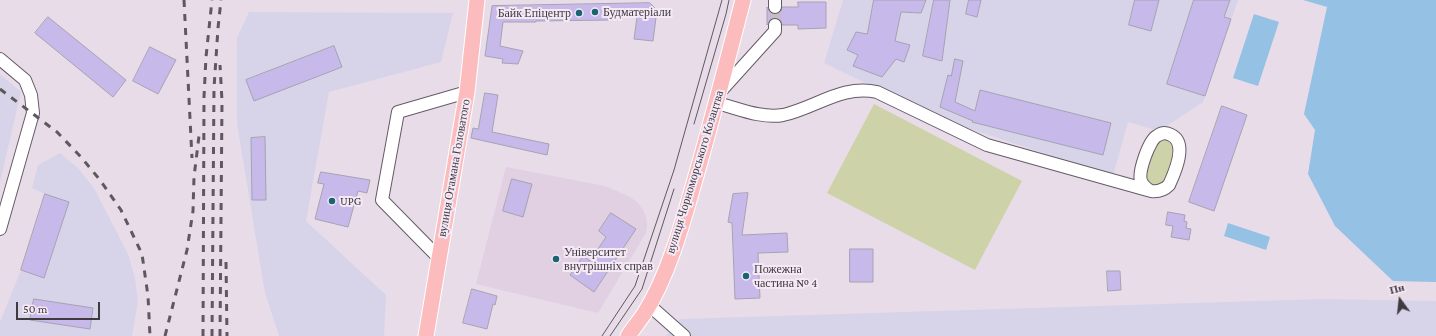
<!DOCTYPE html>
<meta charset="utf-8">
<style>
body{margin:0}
#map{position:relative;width:1436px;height:336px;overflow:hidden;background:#e8dce9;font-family:"Crimson Pro",serif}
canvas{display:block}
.north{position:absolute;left:1380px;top:280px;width:40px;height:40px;-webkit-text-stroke:3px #f5e9f6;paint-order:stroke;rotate:345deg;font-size:11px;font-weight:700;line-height:16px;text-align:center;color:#3f3a40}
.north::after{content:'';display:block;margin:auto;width:14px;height:18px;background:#3f3a40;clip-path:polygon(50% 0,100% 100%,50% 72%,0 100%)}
.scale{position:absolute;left:16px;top:302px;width:84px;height:18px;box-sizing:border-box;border:2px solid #3f3a40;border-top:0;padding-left:5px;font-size:12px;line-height:14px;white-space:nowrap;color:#3f3a40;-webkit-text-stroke:3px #f5e9f6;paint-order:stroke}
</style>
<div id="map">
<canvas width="1436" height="336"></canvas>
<div class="north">Пн</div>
<div class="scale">50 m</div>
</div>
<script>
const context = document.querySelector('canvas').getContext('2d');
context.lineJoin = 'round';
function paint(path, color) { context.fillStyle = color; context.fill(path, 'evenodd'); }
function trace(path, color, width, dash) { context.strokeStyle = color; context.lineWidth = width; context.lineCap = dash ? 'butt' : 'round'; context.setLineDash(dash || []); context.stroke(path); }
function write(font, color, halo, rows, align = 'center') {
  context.font = font + ' "Crimson Pro",serif'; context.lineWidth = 4; context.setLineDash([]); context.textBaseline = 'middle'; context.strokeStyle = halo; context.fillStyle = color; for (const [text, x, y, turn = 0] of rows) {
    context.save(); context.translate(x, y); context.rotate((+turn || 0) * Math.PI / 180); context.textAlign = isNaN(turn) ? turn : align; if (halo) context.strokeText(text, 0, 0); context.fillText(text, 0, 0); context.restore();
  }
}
paint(new Path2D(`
 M506,167L605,186L628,196L637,202L643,210L646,217L647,225L646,233L598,313L476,284Z`), '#e1cfe2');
paint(new Path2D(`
 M843,0H1238L1203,102L1159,131L1128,122L1113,176L940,119L824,63Z
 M249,12L453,13L441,62L329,92L306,221L386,295L384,336H279L265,293L237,124V38Z
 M0,74L21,92L0,182Z
 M60,153L78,168L94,188L128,254L135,278L138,302L132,336H0V322L21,270L45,194L32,188L38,165Z
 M1322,299L1436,301V336H666L680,319Z`), '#d7d4e9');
paint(new Path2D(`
 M874,104L1022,181L975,270L827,193Z
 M1163,139L1170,140L1176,148L1167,178L1162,184C1141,189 1147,173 1151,160C1153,155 1154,147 1158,143C1160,140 1161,140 1163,139Z`), '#ced2a9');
paint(new Path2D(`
 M1303,0H1436V282L1393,281L1335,226L1308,174L1315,130L1304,114L1327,7Z
 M1254,14L1279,22L1258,86L1233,78Z
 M1228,223L1270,237L1266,250L1224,236Z`), '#94c1e4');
const building = new Path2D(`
 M874,0H926L921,13L901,12L895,41L910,45L904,62L896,59L882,77L853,66L858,55L847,50L856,32L867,34Z
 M934,0H950L942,61L923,56Z
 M969,0H981L977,17L966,14Z
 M1135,0H1159L1151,31L1129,25Z
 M1194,0H1230L1224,17L1231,19L1205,96L1167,84Z
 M798,2H826V28L798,29V25H782L781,21L775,18L771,19L767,25V7L771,13L775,14L781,11L782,7H798Z
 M650,3L657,10L653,41L634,39L637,17H611L612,20L536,21V22H503L500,46L523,51L518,64L502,63L503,59L485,56L492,6Z
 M48,17L126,80L113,97L35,33Z
 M334,46L342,67L254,101L246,80Z
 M150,47L176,60L158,94L133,81Z
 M955,59L963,61L955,102L975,111L980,90L1111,123L1103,155L972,122L973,121L940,107L948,75L951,76Z
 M485,93L498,95L492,132L549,144L547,155L471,138L473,128L478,129Z
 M1222,106L1247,115L1214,211L1189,202Z
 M265,137L266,200H252L251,138Z
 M321,172L370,180L367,193L358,191L348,227L315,219L324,184L318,183Z
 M512,179L532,184L523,217L503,211Z
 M748,193L742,235L787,233L788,252L758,253L760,298L735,299L732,223L728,222L733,194Z
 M45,194L69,202L44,278L21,270Z
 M1168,212L1185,215L1184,221L1187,222L1186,228L1191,229L1189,240L1171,237L1173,226L1166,225Z
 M611,213L636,229L594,292L570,275L583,256L590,261L606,237L599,231Z
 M850,249H873V282H850Z
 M1107,271H1120L1121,290L1108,291Z
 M472,289L497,296L495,305L493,304L487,329L463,323Z
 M34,299L93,308L90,329L30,320Z`);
paint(building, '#c7baeb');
trace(building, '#a6a2b1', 1);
trace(new Path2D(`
 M775,7V25`), '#c6bcc7', 12, [12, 6]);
const minor = new Path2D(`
 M775,0V7
 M0,59L25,80L31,95L33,113L0,229
 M719,93L775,31V25
 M717,103C737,108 762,119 783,115C815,108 843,84 877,92L987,145L1151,191C1159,192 1164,190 1169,185C1175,172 1188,143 1171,135C1166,132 1161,133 1157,136C1149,140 1138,172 1141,181C1143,186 1147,189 1151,191
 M439,258L382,200L398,112L467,92
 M649,305L684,336`);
const major = new Path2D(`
 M426,336L467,92L477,0
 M628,336C633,329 639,321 644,314C671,272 686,210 700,162C715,108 729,54 743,0`);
trace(minor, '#655b66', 14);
trace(major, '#fff', 17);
trace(minor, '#fff', 12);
trace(major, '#fcbbbc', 15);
trace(new Path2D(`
 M694,124L726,14L729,0
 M602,336L635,286L674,170L722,0
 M610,336L642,289L674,189`), '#5e585f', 1);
trace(new Path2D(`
 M184,0L192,158
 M0,89L57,132L81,157L100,180L121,210L142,254L148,296L150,336
 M226,262L227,336
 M165,336L187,250L193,211L194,177L199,136
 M203,336L204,97L206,57L212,0
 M212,336L214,88L218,28L221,0
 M220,336L222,101L220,65`), '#5e585f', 3, [7, 7]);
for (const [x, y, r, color] of [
 [595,12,4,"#1a6471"],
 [579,13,4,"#1a6471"],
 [332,201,4,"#1a6471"],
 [556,259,4,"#1a6471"],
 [746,276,4,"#1a6471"]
]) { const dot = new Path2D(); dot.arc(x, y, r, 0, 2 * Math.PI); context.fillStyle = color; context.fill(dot); trace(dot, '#f5e9f6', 1.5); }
write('12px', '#3f3a40', '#f5e9f6', [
 ["Будматеріали",603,12],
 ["Байк Епіцентр",571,13,"right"],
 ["UPG",340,201],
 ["Університет",564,252],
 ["внутрішніх справ",564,266],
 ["Пожежна",754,269],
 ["частина № 4",754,283]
], 'left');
write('12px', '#3f3a40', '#f5e9f6', [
 ["вулиця Отамана Головатого",454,168,-80],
 ["вулиця Чорноморського Козацтва",695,172,-73]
]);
</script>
